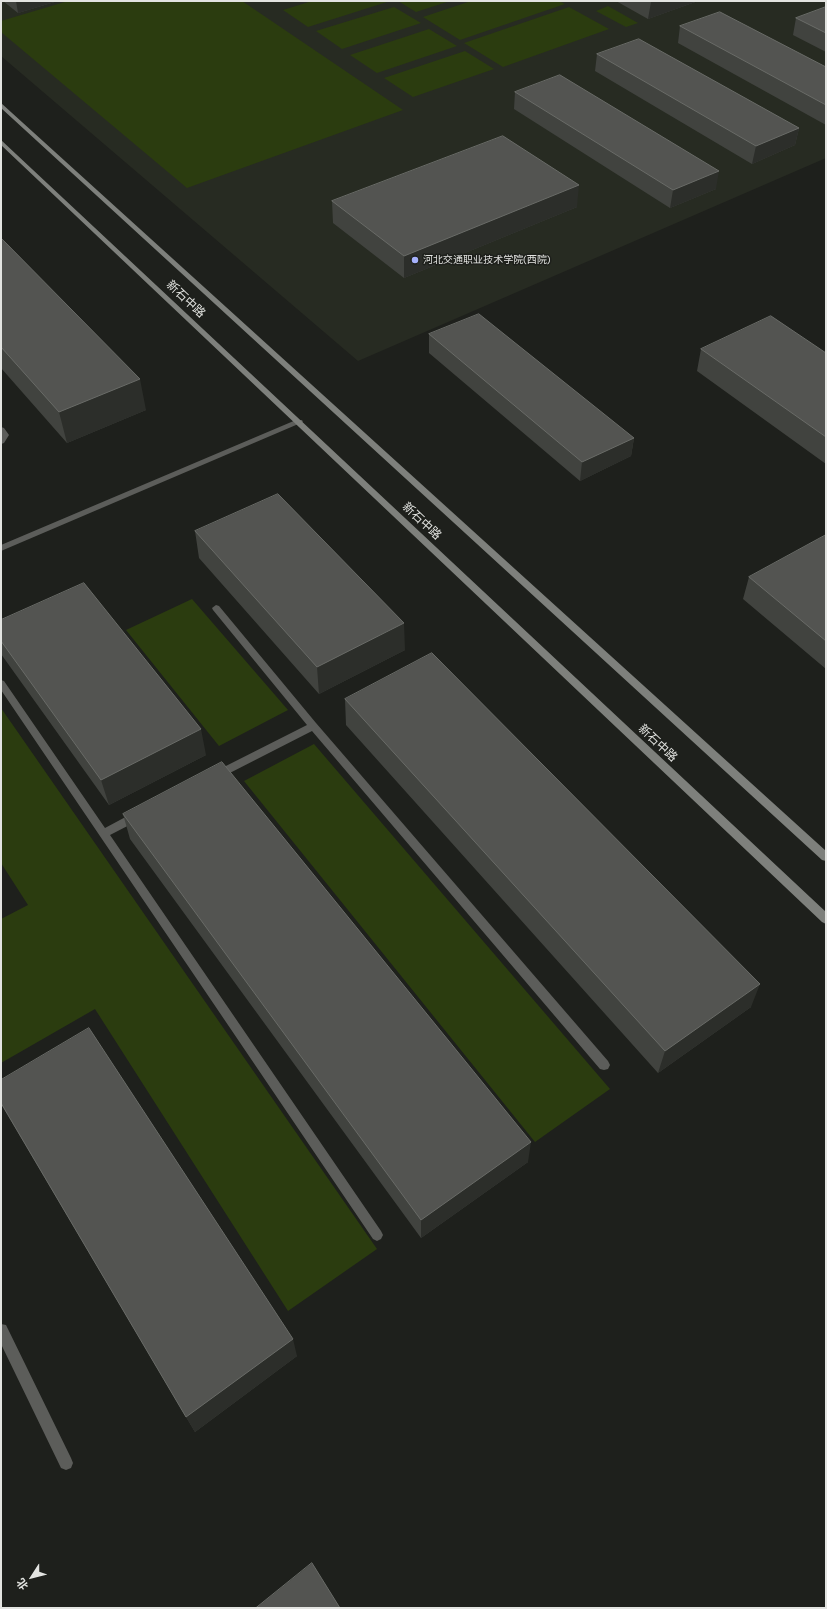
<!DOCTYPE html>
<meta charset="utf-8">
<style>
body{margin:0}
#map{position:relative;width:827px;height:1609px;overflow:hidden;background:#1e201c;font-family:Commissioner,"Noto Sans SC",sans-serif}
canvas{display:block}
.frame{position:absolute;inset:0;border:2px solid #e3e4e1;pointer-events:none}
.north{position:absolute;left:12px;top:1557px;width:40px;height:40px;-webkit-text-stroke:3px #1e201c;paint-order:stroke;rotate:234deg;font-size:11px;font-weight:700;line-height:16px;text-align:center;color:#e3e4e1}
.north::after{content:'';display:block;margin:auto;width:14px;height:18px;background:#e3e4e1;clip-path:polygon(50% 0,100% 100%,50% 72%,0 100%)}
</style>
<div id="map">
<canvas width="827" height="1609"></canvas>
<div class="frame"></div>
<div class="north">北</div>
</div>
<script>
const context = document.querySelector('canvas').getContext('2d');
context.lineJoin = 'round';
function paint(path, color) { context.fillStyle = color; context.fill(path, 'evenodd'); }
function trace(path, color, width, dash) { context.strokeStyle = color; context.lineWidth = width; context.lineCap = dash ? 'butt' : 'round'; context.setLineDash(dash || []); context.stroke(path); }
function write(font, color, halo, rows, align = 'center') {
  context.font = font + ' Commissioner,"Noto Sans SC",sans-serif'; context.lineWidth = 3; context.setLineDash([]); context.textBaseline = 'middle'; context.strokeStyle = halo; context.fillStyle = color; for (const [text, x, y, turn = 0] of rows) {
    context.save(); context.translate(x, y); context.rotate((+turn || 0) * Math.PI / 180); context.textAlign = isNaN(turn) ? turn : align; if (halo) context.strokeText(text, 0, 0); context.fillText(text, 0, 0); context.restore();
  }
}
paint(new Path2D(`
 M1,1H826V158L358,361L1,56Z`), '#272b22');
paint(new Path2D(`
 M68,1H242L403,110L187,188L1,32V21Z
 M312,1H385L387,2L308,27L283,10Z
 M398,1H450L416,12Z
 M471,1H559L565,4L460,40L423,17Z
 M608,6L638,23L626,27L596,11Z
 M394,7L421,23L342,49L316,31Z
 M569,7L609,29L503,67L464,43Z
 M429,29L457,46L377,73L350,55Z
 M465,51L494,69L413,97L384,78Z
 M192,599L288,710L219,746L126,630Z
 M1,708L377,1249L288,1311L95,1009L1,1063V919L28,905L1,863Z
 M314,744L610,1089L535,1142L244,781Z`), '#2b3c0f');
paint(new Path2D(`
 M296,420H302L303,422L1,551V545Z
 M1,427L4,428L9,435L4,443L1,444Z
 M216,605L219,606L316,723L608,1061L610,1065L608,1069L604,1070L600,1069L312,731L220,778H214L212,775L214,772L307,725L213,610L212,608Z
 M1,680L4,681L105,828L133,813H141L142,816L141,819L110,835L381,1231L383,1235L381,1239L377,1241L373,1239L1,690Z
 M1,1324L6,1325L71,1458L73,1463L71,1468L66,1470L61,1468L1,1344Z`), '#5c5d5a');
paint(new Path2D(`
 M1,103L826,851V861L822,860L1,108Z
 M1,140L826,912V924L822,922L1,145Z`), '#7e807c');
paint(new Path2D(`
 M3,1H58L18,13Z
 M616,1H698L648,19Z
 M826,7V52L793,35L796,18Z
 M680,26L826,67V125L678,43Z
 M597,54L799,128L795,145L752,164L595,71Z
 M515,92L716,189L670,208L514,109Z
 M332,201L577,207L404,278L333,223Z
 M1,238L146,410L67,443L1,368Z
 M429,334L634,438L631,456L580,481L429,353Z
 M701,349L826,353V464L697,371Z
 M195,531L405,650L319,694L199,558Z
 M826,535V669L743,599L749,577Z
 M1,620L206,755L109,805L1,654Z
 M345,699L751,1007L658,1073L346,725Z
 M123,814L528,1162L421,1238L130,839Z
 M1,1080L297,1356L195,1432L1,1104Z`), '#41433f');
paint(new Path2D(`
 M16,1H58L18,13Z
 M653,1H698L648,19L651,2Z
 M799,128L795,145L752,164L756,146Z
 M719,171L716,189L670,208L673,190Z
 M579,185L577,207L404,278V256Z
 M140,379L146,410L67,443L59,412Z
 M634,438L631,456L580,481L582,462Z
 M404,623L405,650L319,694L317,667Z
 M201,729L206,755L109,805L101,780Z
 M760,984L751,1007L658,1073L665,1051Z
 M531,1142L528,1162L421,1238V1220Z
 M293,1339L297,1356L195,1432L186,1417Z`), '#2c2e2a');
const building = new Path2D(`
 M826,7V33L796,18Z
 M720,12L826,67V105L680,26Z
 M639,39L799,128L756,146L597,54Z
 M560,75L719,171L673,190L515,92Z
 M503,136L579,185L404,256L332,201Z
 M1,238L140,379L59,412L1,347Z
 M479,314L634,438L582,462L429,334Z
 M771,316L826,353V437L701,349Z
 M278,494L404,623L317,667L195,531Z
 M826,535V641L749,577Z
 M84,583L201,729L101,780L1,641V620Z
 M432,653L760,984L665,1051L345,699Z
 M222,762L531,1142L421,1220L123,814Z
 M89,1028L293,1339L186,1417L1,1103V1080Z
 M312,1563L340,1608H256Z`);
paint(building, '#535451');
trace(building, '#696b67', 1);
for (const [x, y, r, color] of [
 [415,260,4,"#a6b1fc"]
]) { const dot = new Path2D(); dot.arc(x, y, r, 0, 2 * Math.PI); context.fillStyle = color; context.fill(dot); trace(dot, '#1e201c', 1.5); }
write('10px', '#e3e4e1', '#1e201c', [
 ["河北交通职业技术学院(西院)",423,260]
], 'left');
write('12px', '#e3e4e1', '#1e201c', [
 ["新石中路",186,299,43],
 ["新石中路",422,521,43],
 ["新石中路",658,743,43]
]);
</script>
